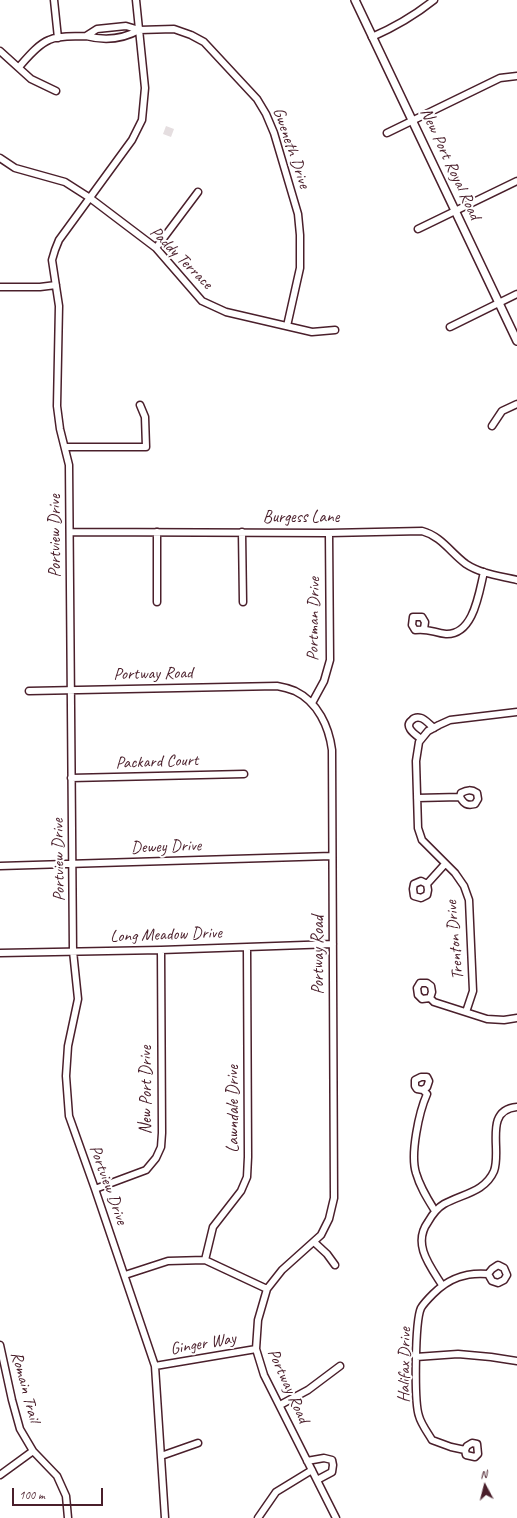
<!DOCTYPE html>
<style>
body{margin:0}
#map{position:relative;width:517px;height:1518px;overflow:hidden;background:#fff;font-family:Caveat,sans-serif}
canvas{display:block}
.north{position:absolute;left:465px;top:1466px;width:40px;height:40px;-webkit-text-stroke:3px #fff;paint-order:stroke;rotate:353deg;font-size:11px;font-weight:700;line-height:16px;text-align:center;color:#4a1f2b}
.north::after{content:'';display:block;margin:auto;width:14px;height:18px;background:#4a1f2b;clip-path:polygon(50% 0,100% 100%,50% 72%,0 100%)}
.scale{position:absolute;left:12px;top:1488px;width:91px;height:18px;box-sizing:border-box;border:2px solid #4a1f2b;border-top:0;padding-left:5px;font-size:12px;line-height:14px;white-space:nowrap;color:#4a1f2b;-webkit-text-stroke:3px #fff;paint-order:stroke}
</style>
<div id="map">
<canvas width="517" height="1518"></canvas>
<div class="north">N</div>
<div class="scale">100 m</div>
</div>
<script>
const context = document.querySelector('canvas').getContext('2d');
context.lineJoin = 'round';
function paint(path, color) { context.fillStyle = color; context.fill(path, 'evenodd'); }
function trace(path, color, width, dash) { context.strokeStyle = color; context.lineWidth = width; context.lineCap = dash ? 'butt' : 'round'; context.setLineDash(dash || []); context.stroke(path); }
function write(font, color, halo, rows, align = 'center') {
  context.font = font + ' Caveat,sans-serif'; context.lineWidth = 4; context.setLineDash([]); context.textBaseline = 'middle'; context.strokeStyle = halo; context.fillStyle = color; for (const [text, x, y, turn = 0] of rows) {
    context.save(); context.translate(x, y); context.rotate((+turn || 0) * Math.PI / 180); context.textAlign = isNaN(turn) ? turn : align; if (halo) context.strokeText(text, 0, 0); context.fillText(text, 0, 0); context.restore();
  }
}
paint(new Path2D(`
 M166,126L174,129L171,137L163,134Z`), '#e5dee0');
const minor = new Path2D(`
 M54,0L58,38
 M136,0L145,88L142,120L132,140L59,240L55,250L52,260L59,306L57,406L60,429L69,465L73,951L78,999L68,1046L66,1076L69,1116L95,1189L155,1366L165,1518
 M139,30C123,39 105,41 86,36L97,29L126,26L139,30L174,29L191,35L204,42L257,99L266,114L274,133L298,214L300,235V268L287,326
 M372,37C395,27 414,16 434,0
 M0,51L31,79L56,91
 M19,67C27,58 37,45 49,40C60,35 75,37 86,36
 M387,133L500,78L517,76
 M0,158L15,168L65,182L90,198L156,248L202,301L226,312L312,332L335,330
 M418,229L517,181
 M156,248L198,192
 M0,287H40L56,285
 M450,327L517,294
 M492,426L502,411L517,404
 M65,447H146L145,417L140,405
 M71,532L329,533L422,531C441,536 451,553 466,564C481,574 501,576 517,580
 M157,532V602
 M242,532L243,602
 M424,629L425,622L422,617H413L412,625L415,630C429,628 434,633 446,634C474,635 479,592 484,572
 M29,691L277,686C283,687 290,689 295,691C318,702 329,727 332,750L334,1198L329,1219L321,1235L282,1270L267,1289L258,1320L256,1349L264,1375L336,1518
 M312,703L324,681L330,660L329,533
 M421,739C416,735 403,727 412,720C414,718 417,717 421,718C425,719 430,725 434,728
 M71,778L244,774
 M417,798L460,797C464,804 467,806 475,804L478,799L477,793C471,789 467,790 461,793L460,797
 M0,866L332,856
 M427,884L421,881L414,884L413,889L414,896L421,898L427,895L428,890L427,884L445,864
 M0,953L161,950L333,944
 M420,983H427L431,986L432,992L430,998L422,999L418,995L417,988Z
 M430,998L434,1002L487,1019L504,1020L517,1018
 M466,1012L473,991L469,900L464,886L455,873L422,840L418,828L416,761L419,742L428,731L439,725L450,720L517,712
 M423,1090L417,1089L415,1086V1080L421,1077H427L429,1081L427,1087L423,1090L427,1094C419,1112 410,1154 416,1173C420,1187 427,1198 435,1211
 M95,1189L146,1170L156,1158L161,1147L162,1133L161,950
 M314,1242L327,1254L335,1265
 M205,1260L213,1227L241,1191L247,1177L248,1157L247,947
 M125,1275L168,1261L205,1260L267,1289
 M442,1285C430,1266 412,1244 428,1222C432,1215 437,1208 444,1204C462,1194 485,1192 494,1171C502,1150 483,1110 517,1107
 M0,1345L12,1400L20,1429L33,1451L57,1476L66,1496L68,1518
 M416,1357L458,1354L491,1357L517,1361
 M155,1366L256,1349
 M280,1405L308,1390L340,1366
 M465,1450L467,1446L472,1443L477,1444L478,1454L475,1457L466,1455L465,1450L451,1447L432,1440C428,1433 421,1424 419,1416C414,1402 415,1321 421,1308C424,1303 429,1298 433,1294C449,1278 466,1272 488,1274L492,1281L498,1283L504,1280L507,1275L504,1268L498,1265L492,1269L488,1274
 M161,1456L198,1443
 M307,1461L324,1458L332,1460L333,1465L332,1472L317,1480
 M0,1475L33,1451
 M258,1518L276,1492L312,1470`);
const tertiary = new Path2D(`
 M355,0L517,341`);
trace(minor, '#4a1f2b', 9);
trace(tertiary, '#4a1f2b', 10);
trace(minor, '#fff', 6);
trace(tertiary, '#fff', 7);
write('17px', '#4a1f2b', '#fff', [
 ["Gweneth Drive",291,148,71],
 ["New Port Royal Road",450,164,65],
 ["Paddy Terrace",181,258,45],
 ["Burgess Lane",301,518],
 ["Portview Drive",56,536,-90],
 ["Portman Drive",314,619,-89],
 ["Portway Road",153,674,-1],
 ["Packard Court",157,762,-2],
 ["Dewey Drive",166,847,-2],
 ["Portview Drive",59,860,-91],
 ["Long Meadow Drive",166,935,-2],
 ["Trenton Drive",455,940,-95],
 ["Portway Road",319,955,-90],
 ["New Port Drive",147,1090,-90],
 ["Lawndale Drive",234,1109,-90],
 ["Portview Drive",108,1185,70],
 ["Ginger Way",203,1344,-10],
 ["Halifax Drive",405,1365,-89],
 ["Portway Road",288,1386,66],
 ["Romain Trail",25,1387,75]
]);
</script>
